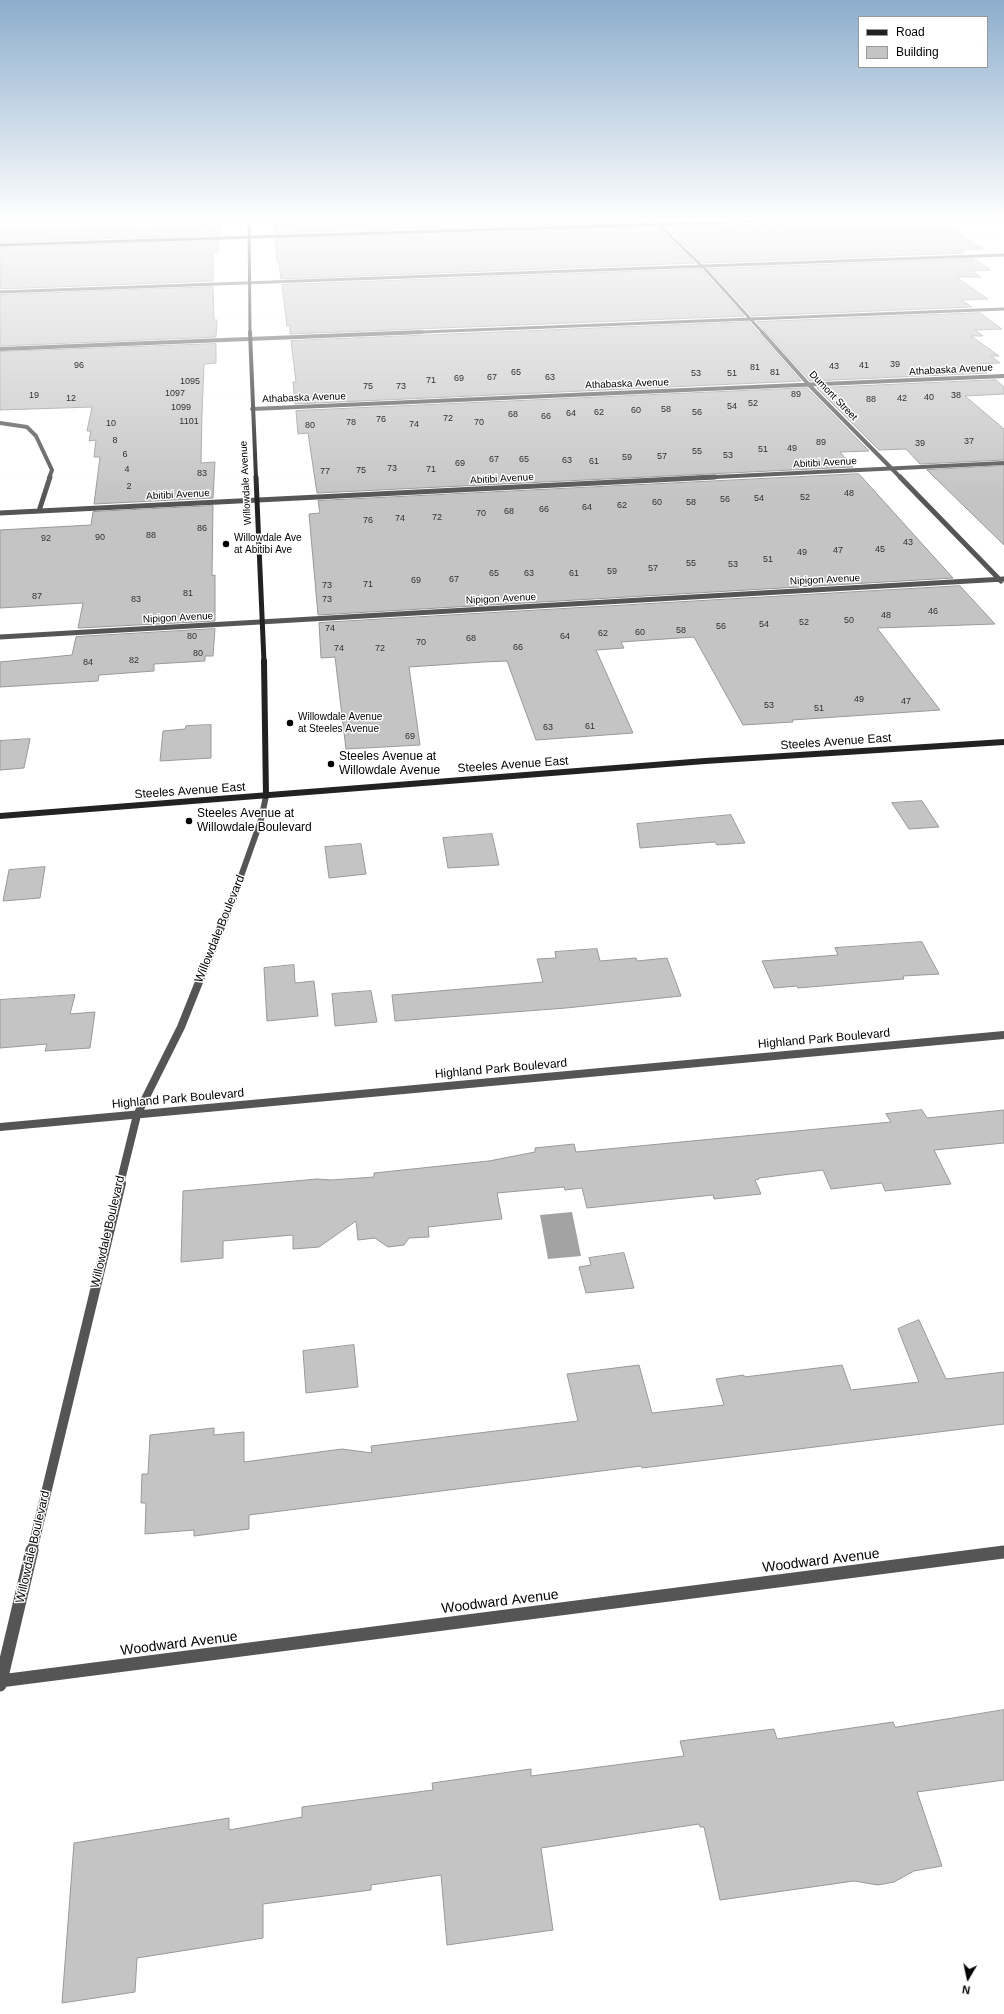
<!DOCTYPE html>
<style>
body{margin:0}
#map{position:relative;width:1004px;height:2014px;overflow:hidden;background:#fff;font-family:Helvetica,sans-serif}
canvas{display:block}
.legend{position:absolute;left:858px;top:16px;width:130px;height:52px;box-sizing:border-box;background:#fff;border:1px solid #999;margin:0;padding:5px 7px;list-style:none;font-size:12px;color:#000}
.legend li{display:flex;align-items:center;gap:8px;height:20px}
.legend b{width:20px;border:1px solid #999}
.north{position:absolute;left:948px;top:1958px;width:40px;height:40px;-webkit-text-stroke:3px #fff;paint-order:stroke;rotate:189deg;font-size:11px;font-weight:700;line-height:16px;text-align:center;color:#000}
.north::after{content:'';display:block;margin:auto;width:14px;height:18px;background:#000;clip-path:polygon(50% 0,100% 100%,50% 72%,0 100%)}
</style>
<div id="map">
<canvas width="1004" height="2014"></canvas>
<ul class="legend">
<li><b style="height:5px;background:#222"></b>Road</li>
<li><b style="height:11px;background:#c4c4c4"></b>Building</li>
</ul>
<div class="north">N</div>
</div>
<script>
const context = document.querySelector('canvas').getContext('2d');
context.lineJoin = 'round';
function paint(path, color) { context.fillStyle = color; context.fill(path, 'evenodd'); }
function trace(path, color, width, dash) { context.strokeStyle = color; context.lineWidth = width; context.lineCap = dash ? 'butt' : 'round'; context.setLineDash(dash || []); context.stroke(path); }
function write(font, color, halo, rows, align = 'center') {
  context.font = font + ' Helvetica,sans-serif'; context.lineWidth = 3; context.setLineDash([]); context.textBaseline = 'middle'; context.strokeStyle = halo; context.fillStyle = color; for (const [text, x, y, turn = 0] of rows) {
    context.save(); context.translate(x, y); context.rotate((+turn || 0) * Math.PI / 180); context.textAlign = isNaN(turn) ? turn : align; if (halo) context.strokeText(text, 0, 0); context.fillText(text, 0, 0); context.restore();
  }
}
paint(new Path2D(`
 M572,1212L581,1256L548,1259L540,1215Z`), '#a3a3a3');
const building = new Path2D(`
 M340,218H649L651,222L275,233L274,226L300,223V219Z
 M656,218H778L660,221Z
 M939,220L983,249L959,250L965,253L703,263L666,227Z
 M221,225L220,235L0,242V230L129,226H136V228Z
 M657,227L695,263L281,279L279,262H277L275,239Z
 M219,241L218,252H213V281L0,289V248Z
 M974,259L991,270L972,271L981,277H956L988,299L961,300L972,307L752,316L709,269Z
 M701,269L744,316L290,334V326H287L282,285Z
 M213,287L214,320H217L216,337L0,346V295Z
 M980,313L1002,329L975,330L983,336H971L999,356H991L1000,363L976,364L987,373L810,381L757,322Z
 M749,322L801,381L295,404L293,382H296L291,341Z
 M216,344V363L204,364L202,414L201,463L215,462L213,498L94,504L100,457H94L96,440L89,441L91,431H87L92,407L0,410V352Z
 M996,380L1004,387V394L965,396L1004,429V460L920,464L906,449L879,450L817,388Z
 M807,388L869,451L840,452L853,467L317,493L308,433L298,434L296,411Z
 M1004,466V545L927,470Z
 M859,474L953,578L318,615L309,514L320,513L318,501Z
 M213,506L212,576L215,575V621L78,628L83,603L0,608V530L91,525L93,512Z
 M960,586L995,624L877,628L940,710L792,720L793,722L743,725L694,637L621,642L624,648L596,650L633,733L536,740L507,661L483,662L409,667L420,745L346,749L335,657L321,658L319,623Z
 M215,629L213,656H205V661L154,664V671L99,675L98,681L0,687V662L72,655L76,637Z
 M211,725V758L160,761L163,731L185,729L186,726Z
 M30,739L24,768L0,770V741Z
 M922,801L939,827L909,829L892,803Z
 M731,815L745,843L717,845L715,842L640,848L637,824Z
 M492,834L499,865L448,868L443,838Z
 M361,844L366,874L329,878L325,847Z
 M45,867L40,898L3,901L9,870Z
 M922,942L939,974L903,976L904,979L798,988L797,986L774,988L762,961L838,955L835,948Z
 M597,949L600,961L636,958L637,961L667,958L681,996L566,1008L395,1021L392,995L543,982L537,959L556,958L555,952Z
 M294,965L295,983L314,981L318,1016L267,1021L264,968Z
 M371,991L377,1022L335,1026L332,994Z
 M75,995L70,1014L95,1012L90,1048L45,1051L47,1044L0,1048V1000Z
 M922,1110L927,1118L1004,1110V1143L934,1150L951,1184L885,1191L882,1183L831,1189L823,1170L759,1178V1179L755,1180L761,1194L714,1199L713,1195L587,1208L582,1188L565,1190L564,1187L497,1193L502,1219L428,1227L429,1237L409,1238L404,1245L388,1247L375,1238L358,1240L356,1221L319,1247L293,1249V1235L223,1241V1258L181,1262L183,1191L317,1179L331,1180L374,1177V1173L489,1161L535,1152V1148L574,1144L576,1152L891,1122L886,1114Z
 M624,1253L634,1288L586,1293L579,1267L591,1265L589,1258Z
 M919,1320L946,1379L1004,1372V1424L642,1468L641,1466L249,1515V1529L194,1536V1530L145,1534L146,1503H141L142,1474H148L150,1435L214,1428V1435L244,1432V1462L342,1449L372,1453L371,1446L578,1421L567,1374L639,1365L652,1413L724,1405L716,1379L744,1375V1377L842,1365L851,1390L919,1382L898,1329Z
 M354,1345L358,1387L306,1393L303,1351Z
 M1004,1710V1780L917,1792L942,1866L914,1871L894,1882L878,1885L854,1881L720,1900L704,1827H700L699,1824L541,1848L553,1930L447,1945L441,1875L371,1885V1890L263,1904V1938L137,1958L135,1992L62,2003L74,1843L229,1818V1830L302,1817V1807L433,1790L432,1783L531,1769V1776L684,1756L680,1741L774,1729L777,1739L893,1722L895,1727Z`);
paint(building, '#c4c4c4');
trace(building, '#999', 1);
trace(new Path2D(`
 M652,218L706,270L763,333
 M0,292L1004,255
 M397,333L1004,309`), '#555', 3);
trace(new Path2D(`
 M762,332L809,385L901,478
 M0,349L422,332
 M252,409L1004,376
 M0,423L27,427L36,436L52,470L49,478
 M694,478L1004,463`), '#555', 4);
trace(new Path2D(`
 M900,477L1001,581
 M39,511L50,477
 M0,513L715,477
 M0,637L1004,579`), '#555', 5);
trace(new Path2D(`
 M235,893L261,820L266,796`), '#555', 6);
trace(new Path2D(`
 M0,1127L1004,1035
 M120,1184L137,1115L181,1027L235,892`), '#555', 8);
trace(new Path2D(`
 M32,1551L121,1183`), '#555', 10);
trace(new Path2D(`
 M0,1681L1004,1552
 M0,1685L32,1550`), '#555', 13);
trace(new Path2D(`
 M249,218L250,333
 M0,245L858,218`), '#222', 3);
trace(new Path2D(`
 M250,332L256,478`), '#222', 4);
trace(new Path2D(`
 M256,477L264,662`), '#222', 5);
trace(new Path2D(`
 M264,661L266,796
 M0,816L705,761L1004,742`), '#222', 6);
const sky = context.createLinearGradient(0, 0, 0, 499);
sky.addColorStop(0, '#8cadcc');
sky.addColorStop(0.44, '#fff');
sky.addColorStop(1, '#ffffff00');
context.fillStyle = sky;
context.fillRect(0, 0, 1004, 499);
for (const [x, y, r, color] of [
 [226,544,4,"#000"],
 [290,723,4,"#000"],
 [331,764,4,"#000"],
 [189,821,4,"#000"]
]) { const dot = new Path2D(); dot.arc(x, y, r, 0, 2 * Math.PI); context.fillStyle = color; context.fill(dot); trace(dot, '#fff', 1.5); }
write('9px', '#313131', null, [
 ["39",895,365],
 ["96",79,366],
 ["41",864,366],
 ["43",834,367],
 ["81",755,368],
 ["65",516,373],
 ["81",775,373],
 ["53",696,374],
 ["51",732,374],
 ["67",492,378],
 ["63",550,378],
 ["69",459,379],
 ["71",431,381],
 ["1095",190,382],
 ["75",368,387],
 ["73",401,387],
 ["1097",175,394],
 ["89",796,395],
 ["19",34,396],
 ["38",956,396],
 ["40",929,398],
 ["12",71,399],
 ["42",902,399],
 ["88",871,400],
 ["52",753,404],
 ["54",732,407],
 ["1099",181,408],
 ["58",666,410],
 ["60",636,411],
 ["62",599,413],
 ["56",697,413],
 ["64",571,414],
 ["68",513,415],
 ["66",546,417],
 ["72",448,419],
 ["76",381,420],
 ["1101",189,422],
 ["78",351,423],
 ["70",479,423],
 ["10",111,424],
 ["74",414,425],
 ["80",310,426],
 ["8",115,441],
 ["37",969,442],
 ["89",821,443],
 ["39",920,444],
 ["49",792,449],
 ["51",763,450],
 ["55",697,452],
 ["6",125,455],
 ["53",728,456],
 ["57",662,457],
 ["59",627,458],
 ["67",494,460],
 ["65",524,460],
 ["63",567,461],
 ["61",594,462],
 ["69",460,464],
 ["73",392,469],
 ["4",127,470],
 ["71",431,470],
 ["75",361,471],
 ["77",325,472],
 ["83",202,474],
 ["2",129,487],
 ["48",849,494],
 ["52",805,498],
 ["54",759,499],
 ["56",725,500],
 ["60",657,503],
 ["58",691,503],
 ["62",622,506],
 ["64",587,508],
 ["66",544,510],
 ["68",509,512],
 ["70",481,514],
 ["72",437,518],
 ["74",400,519],
 ["76",368,521],
 ["86",202,529],
 ["88",151,536],
 ["90",100,538],
 ["92",46,539],
 ["43",908,543],
 ["45",880,550],
 ["47",838,551],
 ["49",802,553],
 ["51",768,560],
 ["55",691,564],
 ["53",733,565],
 ["57",653,569],
 ["59",612,572],
 ["65",494,574],
 ["63",529,574],
 ["61",574,574],
 ["67",454,580],
 ["69",416,581],
 ["71",368,585],
 ["73",327,586],
 ["81",188,594],
 ["87",37,597],
 ["83",136,600],
 ["73",327,600],
 ["46",933,612],
 ["48",886,616],
 ["50",849,621],
 ["52",804,623],
 ["54",764,625],
 ["56",721,627],
 ["74",330,629],
 ["58",681,631],
 ["60",640,633],
 ["62",603,634],
 ["80",192,637],
 ["64",565,637],
 ["68",471,639],
 ["70",421,643],
 ["66",518,648],
 ["74",339,649],
 ["72",380,649],
 ["80",198,654],
 ["82",134,661],
 ["84",88,663],
 ["49",859,700],
 ["47",906,702],
 ["53",769,706],
 ["51",819,709],
 ["61",590,727],
 ["63",548,728],
 ["69",410,737]
]);
write('10px', '#000', '#fff', [
 ["Athabaska Avenue",951,370,-3],
 ["Athabaska Avenue",627,384,-2],
 ["Dumont Street",833,396,46],
 ["Athabaska Avenue",304,398,-2],
 ["Abitibi Avenue",825,463,-3],
 ["Abitibi Avenue",502,479,-3],
 ["Willowdale Avenue",246,483,-93],
 ["Abitibi Avenue",178,495,-3],
 ["Nipigon Avenue",825,580,-3],
 ["Nipigon Avenue",501,599,-3],
 ["Nipigon Avenue",178,618,-3]
]);
write('10px', '#000', '#fff', [
 ["Willowdale Ave",234,538],
 ["at Abitibi Ave",234,550],
 ["Willowdale Avenue",298,717],
 ["at Steeles Avenue",298,729]
], 'left');
write('12px', '#000', '#fff', [
 ["Steeles Avenue East",836,742,-4],
 ["Steeles Avenue East",513,765,-4],
 ["Steeles Avenue East",190,791,-4],
 ["Willowdale Boulevard",220,929,-68],
 ["Highland Park Boulevard",824,1039,-5],
 ["Highland Park Boulevard",501,1069,-5],
 ["Highland Park Boulevard",178,1099,-5],
 ["Willowdale Boulevard",108,1232,-77],
 ["Willowdale Boulevard",33,1547,-77]
]);
write('12px', '#000', '#fff', [
 ["Steeles Avenue at",339,757],
 ["Willowdale Avenue",339,771],
 ["Steeles Avenue at",197,814],
 ["Willowdale Boulevard",197,828]
], 'left');
write('14px', '#000', '#fff', [
 ["Woodward Avenue",821,1561,-7],
 ["Woodward Avenue",500,1602,-7],
 ["Woodward Avenue",179,1644,-7]
]);
</script>
